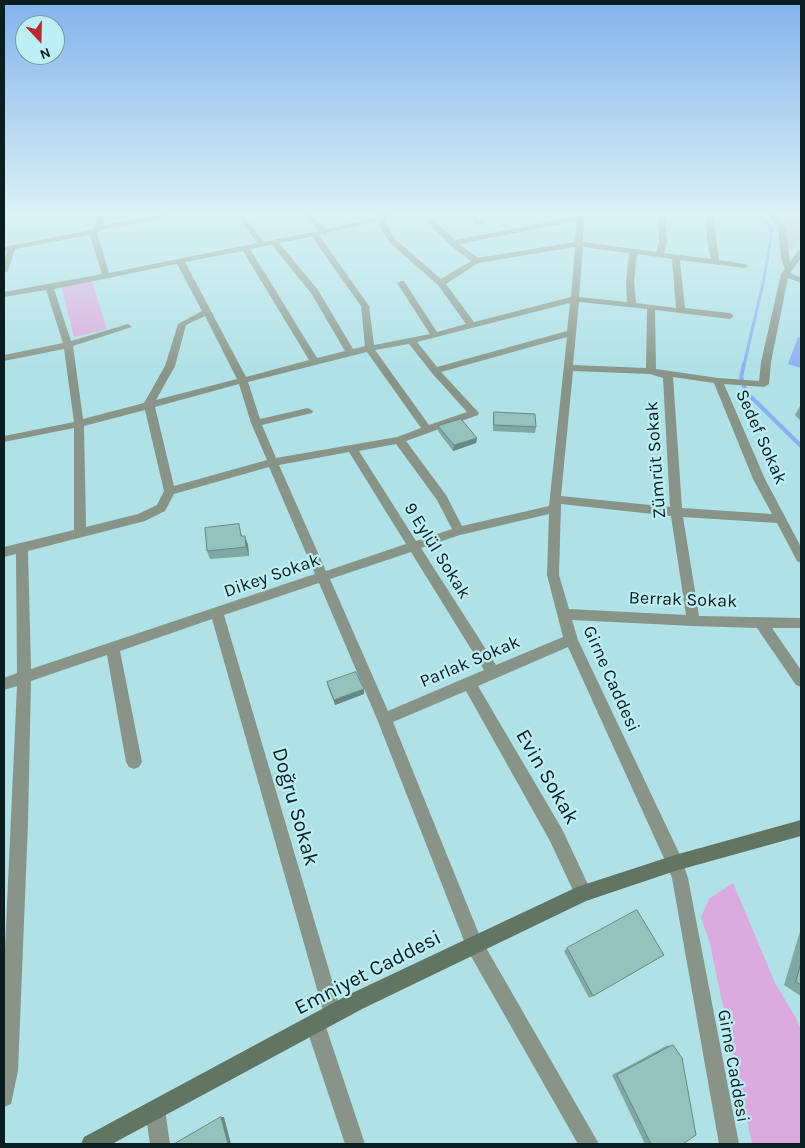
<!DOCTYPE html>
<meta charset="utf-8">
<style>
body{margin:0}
#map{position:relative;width:805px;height:1148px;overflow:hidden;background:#afe1e6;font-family:Karla,sans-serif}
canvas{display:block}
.frame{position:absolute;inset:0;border:5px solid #0a1d1f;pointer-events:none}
.north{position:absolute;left:15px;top:15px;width:50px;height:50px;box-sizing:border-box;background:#bceef3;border:1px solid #759a9e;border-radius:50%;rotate:159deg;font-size:14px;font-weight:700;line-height:20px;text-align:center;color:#0a1d1f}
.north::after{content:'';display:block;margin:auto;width:18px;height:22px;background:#b8282e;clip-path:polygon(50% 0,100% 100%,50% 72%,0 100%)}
</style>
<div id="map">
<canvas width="805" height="1148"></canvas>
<div class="frame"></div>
<div class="north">N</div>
</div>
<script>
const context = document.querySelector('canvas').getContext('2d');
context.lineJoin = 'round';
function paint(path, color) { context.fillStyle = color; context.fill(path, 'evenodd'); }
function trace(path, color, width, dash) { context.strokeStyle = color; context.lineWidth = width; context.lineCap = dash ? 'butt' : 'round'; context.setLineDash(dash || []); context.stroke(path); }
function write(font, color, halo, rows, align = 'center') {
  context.font = font + ' Karla,sans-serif'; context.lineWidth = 4.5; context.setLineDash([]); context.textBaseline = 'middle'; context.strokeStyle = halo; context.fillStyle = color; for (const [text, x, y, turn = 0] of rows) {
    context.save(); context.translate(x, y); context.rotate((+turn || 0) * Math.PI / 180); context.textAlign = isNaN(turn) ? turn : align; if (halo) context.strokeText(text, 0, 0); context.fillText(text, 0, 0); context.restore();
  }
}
paint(new Path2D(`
 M775,215H801V236L789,253L785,225Z
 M92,280L107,329L74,337L61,286Z
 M733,883L775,983L796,1018L801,1031V1144H752L710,944L701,917L709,899Z`), '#dbaade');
paint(new Path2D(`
 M798,337L801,338V368L788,364Z`), '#8daef2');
trace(new Path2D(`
 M744,365L764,279L772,230L760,215`), '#8daef2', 3);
trace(new Path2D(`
 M744,364L741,377L746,392L801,446`), '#8daef2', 4);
paint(new Path2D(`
 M98,215H106L103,225L158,215H169L148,222L100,230L97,233L109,273L257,243L237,215H243L264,242L319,231L305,215H312L326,229L374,218L372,215H396L384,220L395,239L441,279L471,261L450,245L421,215H428L455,240L584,215L583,242L656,252L659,242L658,215H665L667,242L664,253L711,259L707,240L706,215H713L719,260L745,264L749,266L745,268L680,260L685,308L730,313L734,316L730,319L655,310L656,369L718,378L759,381L761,362L781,274L785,269L781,258L778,227L767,215H775L786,227L790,262L798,251H801V258L790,273L801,278V283L788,278L771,362L769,384L764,387L724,384L765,479L801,547V563L797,561L777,523L683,517L699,616L801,618V628H772L801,670V687L796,685L757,628L693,626L572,620L578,640L681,857L688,878L739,1144H719L672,878L667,865L568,647L478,686L562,829L592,893L589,899L583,902L577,899L550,841L466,691L393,722L481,939L599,1144H578L468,951L377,719L319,583L224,615L342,1014L340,1021L333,1023L326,1021L324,1014L212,619L120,651L142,762L139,767L134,769L129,767L126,762L107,655L31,681L28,823L18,1071L11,1104L4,1107V970L17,686L4,690V678L17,673L16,554L4,557V547L74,530V428L4,442V436L74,422L64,349L4,361V355L63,343L46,290L4,297V292L102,274L90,235L15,249L8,271L4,273V260L7,251H4V247L91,230L95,227ZM377,221L389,242L438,285L466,324L437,332L404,281H401L397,283L430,334L374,345L369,306L319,235ZM577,221L575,242L478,258L459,244ZM312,237L361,306L365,346L353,349L318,290L279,243ZM272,245L311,293L345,351L317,358L250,249ZM575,247L571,297L474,322L446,284L478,263ZM583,247L629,253L626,281L627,302L579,297ZM243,251L309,360L246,377L185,262ZM637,254L672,259L676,308L636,303L634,281ZM177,264L202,311L178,324L165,366L144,403L83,419L73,346L132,327L128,324L71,341L54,289ZM579,302L647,309L646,368L573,365ZM570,303L567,331L437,367L417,342ZM205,316L237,379L156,400L175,366L186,325ZM567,337L549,506L462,526L446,495L406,441L478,415L479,413L441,372ZM409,344L432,373L467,412L429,425L375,350ZM367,352L421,428L397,437L276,458L262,425L312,413L313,411L308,408L260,419L248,382ZM573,371L650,374L663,378L670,507L561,496ZM673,377L714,383L753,479L772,514L682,508ZM239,384L251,423L267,460L174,486L155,407ZM145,410L164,491L157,505L138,514L86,527L84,426ZM396,444L437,500L452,529L416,541L359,451ZM349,452L406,544L326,571L279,465ZM269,467L315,574L31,669L28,551L145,521L165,511L174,494ZM561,504L671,516L686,615L569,609L559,575ZM549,514L547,575L563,637L496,665L421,548L460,535ZM411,552L484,670L388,711L330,579Z
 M467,215H475L483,224L476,226Z
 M315,1014L322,1017L325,1024L365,1144H345L305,1024L308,1017Z
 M155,1100L162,1103L165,1110L170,1144H150L145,1110L148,1103Z`), '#889487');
paint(new Path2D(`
 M801,820V836L675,871L586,901L362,1009L112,1144H81L84,1137L348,995L577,887L675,855Z`), '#627462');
paint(new Path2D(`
 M800,406H801V421L795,415Z
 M494,412L536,427L535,433L493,431V418Z
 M438,426L477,438L476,443L453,451L438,431Z
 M239,524L242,536H245L248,545L249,556L210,559L207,551Z
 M327,682L364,694L335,705L328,687Z
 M801,928V996L784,985Z
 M567,948L593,996L589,998L564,951Z
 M673,1045L683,1144H645L612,1075L666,1046Z`), '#7fa8a2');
paint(new Path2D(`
 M477,438L476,443L453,451L454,445Z
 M245,536L248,545L249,556L246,547Z
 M364,689V694L335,705L334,700Z
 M221,1117H224L231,1144H228Z`), '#688884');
const building = new Path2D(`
 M494,412L535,414L536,427L494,425Z
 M461,419L477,438L454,445L438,426Z
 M239,524L241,536H245L246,547L207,551L205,528Z
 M356,672L364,689L334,700L327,682Z
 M637,910L664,955L593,996L567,948Z
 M801,963V985L796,982Z
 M673,1045L682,1058L696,1135L683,1144H651L617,1075Z
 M221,1117L228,1144H174Z`);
paint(building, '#94c3bc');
trace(building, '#688884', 1);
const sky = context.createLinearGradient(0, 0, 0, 375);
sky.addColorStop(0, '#83b2ec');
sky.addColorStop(0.57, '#dbf2f4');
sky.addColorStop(1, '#dbf2f400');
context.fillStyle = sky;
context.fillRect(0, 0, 805, 375);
write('18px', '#0a1d1f', '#bceef3', [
 ["Sedef Sokak",761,437,66],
 ["Zümrüt Sokak",656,460,-94],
 ["9 Eylül Sokak",437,551,58],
 ["Dikey Sokak",272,576,-19],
 ["Berrak Sokak",683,600,2],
 ["Parlak Sokak",470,662,-23],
 ["Girne Caddesi",611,679,66],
 ["Girne Caddesi",733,1066,80]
]);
write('21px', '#0a1d1f', '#bceef3', [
 ["Evin Sokak",547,777,60],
 ["Doğru Sokak",295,807,74],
 ["Emniyet Caddesi",368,973,-27]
]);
</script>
